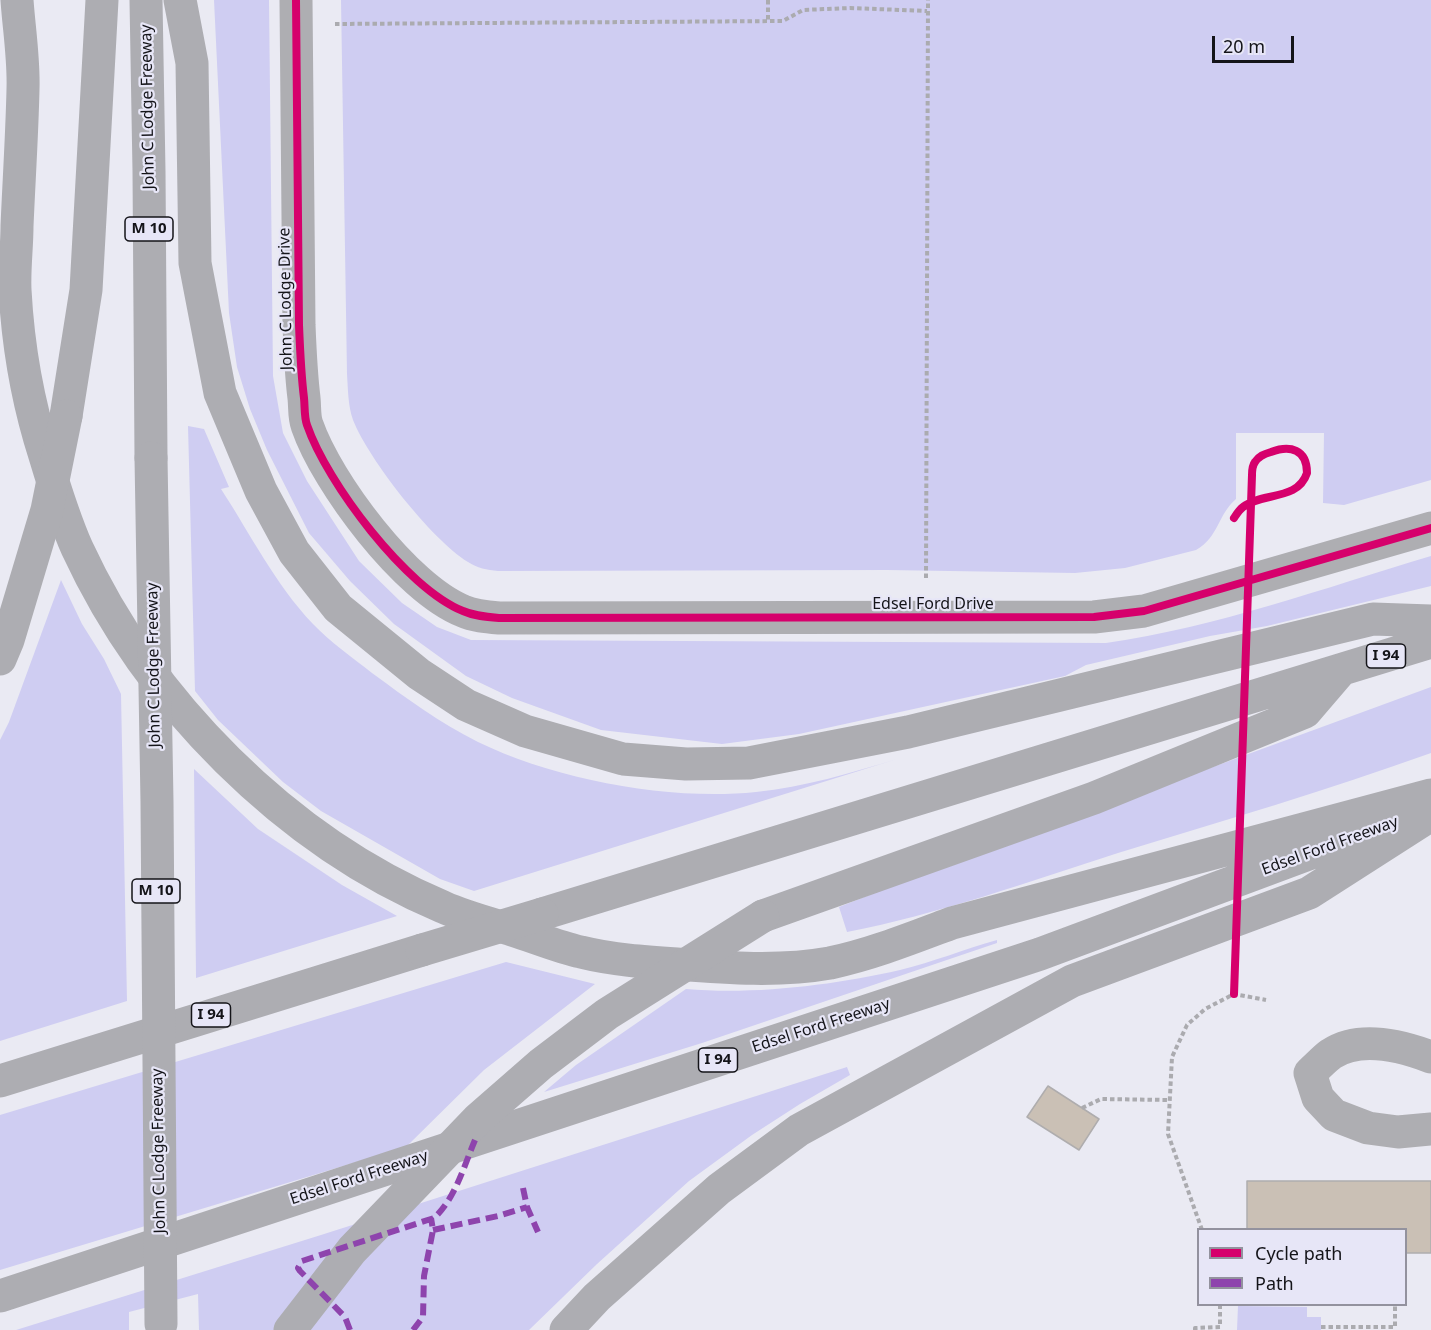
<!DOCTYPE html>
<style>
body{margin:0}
#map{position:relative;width:1431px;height:1330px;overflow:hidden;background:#eaeaf3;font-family:"Noto Sans",sans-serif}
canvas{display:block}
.legend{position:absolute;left:1197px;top:1228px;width:210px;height:78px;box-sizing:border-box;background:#e7e6f7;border:2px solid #93929e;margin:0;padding:8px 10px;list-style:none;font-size:18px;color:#141419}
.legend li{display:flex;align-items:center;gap:12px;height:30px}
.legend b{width:30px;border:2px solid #93929e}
.scale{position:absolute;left:1212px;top:36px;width:82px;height:27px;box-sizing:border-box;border:3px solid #141419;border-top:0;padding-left:8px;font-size:18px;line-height:21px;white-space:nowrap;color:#141419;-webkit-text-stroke:4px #e7e6f7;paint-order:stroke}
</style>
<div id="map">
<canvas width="1431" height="1330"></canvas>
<ul class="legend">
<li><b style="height:8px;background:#d6006c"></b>Cycle path</li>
<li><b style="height:8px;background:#8e44ad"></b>Path</li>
</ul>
<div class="scale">20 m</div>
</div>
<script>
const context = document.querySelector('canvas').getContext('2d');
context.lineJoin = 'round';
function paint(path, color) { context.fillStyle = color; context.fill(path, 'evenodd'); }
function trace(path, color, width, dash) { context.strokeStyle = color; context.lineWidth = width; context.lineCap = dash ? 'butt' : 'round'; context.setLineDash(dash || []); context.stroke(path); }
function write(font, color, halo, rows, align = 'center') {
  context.font = font + ' "Noto Sans",sans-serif'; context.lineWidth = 4.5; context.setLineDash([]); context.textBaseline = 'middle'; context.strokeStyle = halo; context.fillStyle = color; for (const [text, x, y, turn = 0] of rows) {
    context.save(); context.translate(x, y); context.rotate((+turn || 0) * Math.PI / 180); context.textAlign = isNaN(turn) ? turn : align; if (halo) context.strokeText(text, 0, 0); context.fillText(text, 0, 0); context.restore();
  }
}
paint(new Path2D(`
 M214,0H269L273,376L283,433L307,481L359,561L402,603L437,627L471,640L1106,643C1217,627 1324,588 1431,556V586L1267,626L1210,636L1086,665L1065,676L799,734L722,744L601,730L512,698L466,676L394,624L350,581L309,533L267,450L250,409L237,367L229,313Z
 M341,0H1431V480L1344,505L1323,503L1324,433H1236V499C1218,514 1219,537 1196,550L1125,568L1075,573L887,570L498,571C487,570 477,568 468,562C431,539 369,460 353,420C348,406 348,389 347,374Z
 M188,426L204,429L229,487L221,489C251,535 275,584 313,624C330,642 352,657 372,673C406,698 440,723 478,742C556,780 670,801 756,792C804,787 851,773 897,759L474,891L440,879L321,811L283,782L218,720L195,691Z
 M61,580L82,624L104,659L121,694L127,1001L0,1041V740L9,722Z
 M1431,687V753C1328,790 1223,821 1118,853C1028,882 939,914 847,932L839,907L951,863Z
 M194,769L258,829L342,885L397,916L196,978Z
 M997,940V943L702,1043L544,1092L576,1065L686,989C754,995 835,985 900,970C933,962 965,949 997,940Z
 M506,962L595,984L484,1070L406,1147L0,1270V1115Z
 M847,1067L850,1075L800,1104L752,1135L689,1181L597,1264L529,1330H199L198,1294L129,1312V1330H16L321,1235Z
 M1238,1306L1307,1307V1317H1321V1330H1237Z`), '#cfcdf2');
const building = new Path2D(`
 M1048,1086L1099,1119L1079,1150L1027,1117Z
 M1247,1181H1431V1253H1406V1230H1247Z`);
paint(building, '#cac0b5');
trace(building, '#afadae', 1.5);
trace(new Path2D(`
 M768,0V21
 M335,24L783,21L803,10L850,8L927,11
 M926,578L928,0
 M1082,1108L1101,1099L1170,1100
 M1202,1230L1168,1134L1172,1057L1187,1025L1205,1009L1234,994L1266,1000
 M1292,1306V1304
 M1321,1327H1395V1304
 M1195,1330V1328L1220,1327V1304`), '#ababaf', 4, [4.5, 3]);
trace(new Path2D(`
 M296,0L299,325C300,350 301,374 304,398C305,407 304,417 307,425C327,483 406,588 463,611C474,616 486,617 499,618L1094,617L1144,611L1431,528
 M1431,1057C1402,1046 1360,1035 1331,1054C1324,1059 1317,1067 1310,1073L1318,1098L1334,1115L1368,1128L1398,1132L1431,1129`), '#aeaeb2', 33);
trace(new Path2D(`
 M17,0C19,29 24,59 23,89C22,134 19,180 17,226C17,247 14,269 15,290C18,346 28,403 45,456C54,486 64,519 77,548C148,702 286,841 443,907C465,917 489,923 512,930C535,937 558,947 581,952C613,960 645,962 677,964C727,968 780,972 830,963C872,954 912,938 952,923L1431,795
 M146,0L149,171L151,458
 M180,0L192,63L195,263L220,393L261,491L294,552L338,608L419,674L466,705L525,731L623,759L686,764L749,763L908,732L1373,619L1431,621
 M66,416L86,290L102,0
 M542,914L1431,642
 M763,916L1094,798L1305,712L1341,670
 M0,1081L422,950
 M0,1296L1040,954L1370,831
 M566,1330L597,1297L719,1189L799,1130L1072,981L1309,893L1431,815`), '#adadb2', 33);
trace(new Path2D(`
 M151,458L157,802L161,1324
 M0,659L8,640L47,510L66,416
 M422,950L542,914
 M290,1330L352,1250L478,1119L541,1064L607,1014L763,916`), '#adadb2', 33);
trace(new Path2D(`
 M523,1188L527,1207L538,1232
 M433,1230L498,1216L527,1207
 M350,1330L345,1317L300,1271L298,1268L302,1261L434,1218C455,1199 464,1166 475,1140
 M413,1330L423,1317L424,1276L433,1230L431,1218`), '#8e44ad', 6, [12, 6]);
trace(new Path2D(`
 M296,0L299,325C300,350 301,374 304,398C305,407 304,417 307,425C327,483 406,588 463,611C474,616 486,617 499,618L1094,617L1144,611L1431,528
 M1234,994L1252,475C1252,470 1252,466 1255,462C1259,456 1264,454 1271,452C1290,445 1307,449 1307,473C1298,501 1262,492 1243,507C1239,510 1236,515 1234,518`), '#d6006c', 8);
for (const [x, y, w] of [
 [149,229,48],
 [1386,656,39],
 [156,891,48],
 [211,1015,39],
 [718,1060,39]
]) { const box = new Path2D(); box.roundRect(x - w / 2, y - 12, w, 24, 4.5); context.fillStyle = '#e7e6f7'; context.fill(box); trace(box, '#141419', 1.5); }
write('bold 15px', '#141419', null, [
 ["M 10",149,229],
 ["I 94",1386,656],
 ["M 10",156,891],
 ["I 94",211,1015],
 ["I 94",718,1060]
]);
write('16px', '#141419', '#e7e6f7', [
 ["John C Lodge Freeway",148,107,-91],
 ["John C Lodge Drive",286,299,-91],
 ["Edsel Ford Drive",933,604],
 ["John C Lodge Freeway",154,665,-91],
 ["Edsel Ford Freeway",1330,846,-20],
 ["Edsel Ford Freeway",821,1026,-18],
 ["John C Lodge Freeway",159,1151,-91],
 ["Edsel Ford Freeway",359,1178,-18]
]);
</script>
